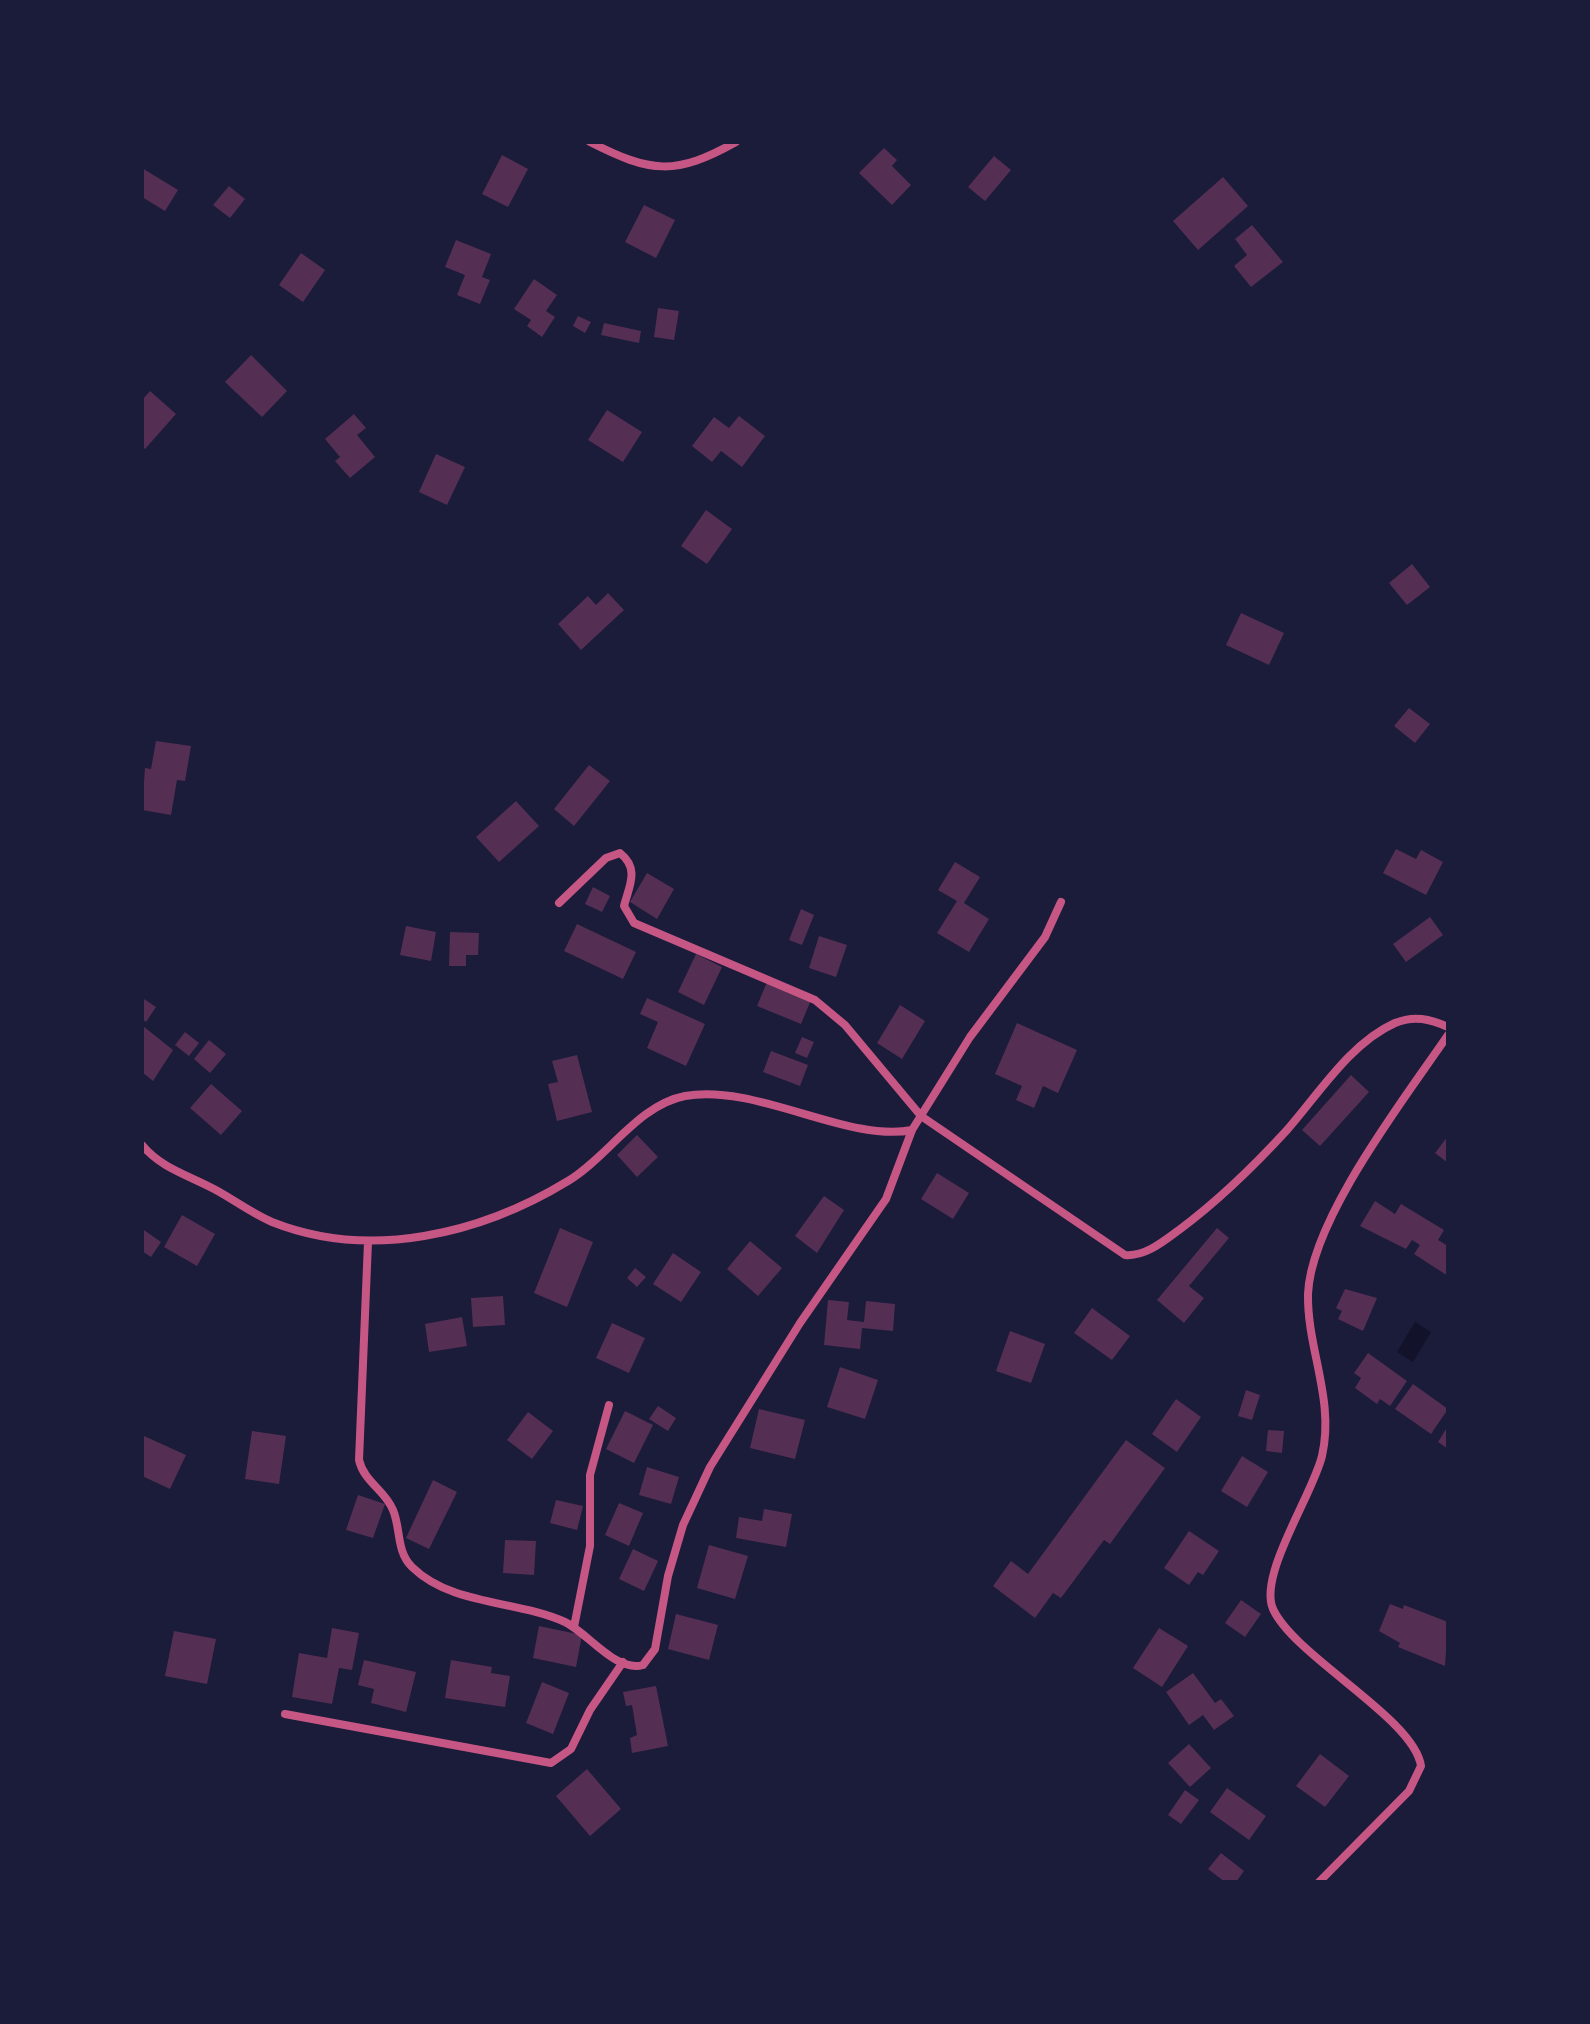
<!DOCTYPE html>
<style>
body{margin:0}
#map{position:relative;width:1590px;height:2024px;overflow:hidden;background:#1b1b3a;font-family:"Open Sans",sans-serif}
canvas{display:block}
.frame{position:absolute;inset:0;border:144px solid #1b1b3a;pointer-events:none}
</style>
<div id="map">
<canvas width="1590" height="2024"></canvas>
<div class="frame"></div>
</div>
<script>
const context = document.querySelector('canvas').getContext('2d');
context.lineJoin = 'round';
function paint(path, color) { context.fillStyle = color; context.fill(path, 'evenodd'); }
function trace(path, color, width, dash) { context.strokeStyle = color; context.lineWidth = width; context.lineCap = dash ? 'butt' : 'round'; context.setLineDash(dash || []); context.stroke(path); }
paint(new Path2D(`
 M1415,1322L1431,1332L1413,1362L1397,1352Z`), '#12122b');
paint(new Path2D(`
 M884,148L897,160L892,166L911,185L892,205L859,173Z
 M502,155L528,169L508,207L482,194Z
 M994,156L1011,170L985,201L968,187Z
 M142,168L178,190L165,211L142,197Z
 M1223,177L1248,206L1198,250L1173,221Z
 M229,186L245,199L230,218L213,205Z
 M644,205L675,220L656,258L625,242Z
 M1252,225L1283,262L1251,287L1234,266L1247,255L1235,239Z
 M456,240L491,254L482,277L490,280L480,304L457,295L465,275L445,267Z
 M301,253L325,270L303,302L279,285Z
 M534,279L557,295L546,311L555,317L542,337L527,326L531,320L514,309Z
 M658,308L679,311L674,340L654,337Z
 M578,316L591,322L585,333L573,326Z
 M604,323L641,331L639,343L601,335Z
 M251,355L287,391L262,417L225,382Z
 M150,391L176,414L145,449L142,446V400Z
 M607,410L642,432L623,462L588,440Z
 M354,414L366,428L357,435L375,457L350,478L335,461L340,457L325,439Z
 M739,416L765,436L742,467L721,451L712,462L692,446L714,417L729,428Z
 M436,454L465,467L447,505L419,492Z
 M706,510L732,529L707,564L681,546Z
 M1412,564L1430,587L1407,605L1389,583Z
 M608,593L624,610L581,650L558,624L588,596L596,605Z
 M1241,613L1284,633L1269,665L1226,645Z
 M1409,708L1430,724L1415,743L1394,726Z
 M156,741L191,746L185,781L177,780L171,815L142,810L145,768L151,769Z
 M589,765L610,781L574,826L554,809Z
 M516,801L539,826L499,862L476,837Z
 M1396,849L1416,859L1421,850L1443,862L1426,895L1383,873Z
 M955,862L980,877L964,903L989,919L969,952L937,933L957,901L938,890Z
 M647,873L674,889L657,919L630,902Z
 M593,887L610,896L602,912L585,904Z
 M801,909L814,915L802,945L789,940Z
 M1430,917L1443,935L1406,962L1393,944Z
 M577,924L636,952L623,979L564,951Z
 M406,926L436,932L431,961L400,955Z
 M450,932L479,933L478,955H466V966H449Z
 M819,936L847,945L836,977L809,968Z
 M696,954L722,967L704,1005L678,992Z
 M767,982L811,1000L801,1024L757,1006Z
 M647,998L705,1024L686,1066L647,1048L658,1022L640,1014Z
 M144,999L156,1007L146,1022L142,1019Z
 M900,1005L925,1021L902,1059L877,1043Z
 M1017,1023L1077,1050L1058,1093L1043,1086L1034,1108L1016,1100L1022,1086L995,1074Z
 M143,1026L173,1050L153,1081L142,1072Z
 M185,1032L199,1043L189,1056L175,1045Z
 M802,1037L814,1042L807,1058L795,1053Z
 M209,1040L226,1054L210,1073L194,1059Z
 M771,1051L808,1065L800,1086L763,1072Z
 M577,1055L592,1112L557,1121L548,1084L558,1082L552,1061Z
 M1351,1075L1369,1092L1320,1146L1302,1130Z
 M211,1084L242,1111L221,1135L190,1108Z
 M637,1135L658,1157L637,1177L617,1155Z
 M1448,1136V1163L1435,1153Z
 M937,1173L969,1193L953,1219L921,1199Z
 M824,1196L844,1210L817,1253L795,1236Z
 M1375,1201L1395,1214L1401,1204L1444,1230L1438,1240L1448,1246V1276L1414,1254L1420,1245L1412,1240L1406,1249L1360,1226Z
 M182,1215L215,1234L197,1266L164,1247Z
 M560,1228L593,1242L567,1307L534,1293Z
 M1217,1228L1229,1238L1189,1286L1204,1298L1184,1323L1157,1300Z
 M144,1230L161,1242L151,1257L142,1251Z
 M750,1241L782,1268L758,1296L727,1269Z
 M673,1253L701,1272L681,1302L653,1284Z
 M635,1268L646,1277L637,1287L627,1278Z
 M1345,1289L1377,1298L1363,1331L1338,1319L1342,1311L1336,1308Z
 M503,1296L505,1325L473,1327L471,1298Z
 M828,1300L849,1302L847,1320L864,1322L866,1301L895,1304L893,1331L862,1328L860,1349L824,1345Z
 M1092,1308L1130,1336L1112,1360L1074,1333Z
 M462,1317L467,1346L429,1352L425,1324Z
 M612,1323L645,1338L629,1373L596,1358Z
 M1010,1331L1045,1344L1031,1383L996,1371Z
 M1368,1353L1407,1381L1390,1406L1380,1399L1377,1404L1355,1388L1361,1378L1354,1373Z
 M840,1367L878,1380L865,1419L827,1407Z
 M1413,1384L1448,1409L1431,1434L1395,1409Z
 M1246,1390L1260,1395L1252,1420L1238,1416Z
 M1176,1399L1201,1417L1177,1452L1152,1434Z
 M658,1406L676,1418L668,1431L649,1419Z
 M759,1409L805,1420L795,1459L750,1448Z
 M625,1411L653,1425L634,1463L606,1449Z
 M528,1412L553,1431L532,1459L507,1440Z
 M1448,1426V1449L1438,1442Z
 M1268,1430L1284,1431L1282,1453L1266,1451Z
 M252,1431L286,1436L279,1484L245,1479Z
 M144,1436L186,1455L170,1489L142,1476Z
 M1126,1440L1165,1468L1110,1544L1104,1540L1061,1598L1053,1593L1035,1618L993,1586L1011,1561L1028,1574Z
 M1242,1456L1268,1472L1247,1507L1221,1491Z
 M647,1467L679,1477L671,1504L639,1495Z
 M433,1480L457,1492L429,1549L406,1538Z
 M358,1495L385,1504L373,1538L346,1530Z
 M556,1500L583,1506L577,1530L550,1523Z
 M619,1503L643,1513L629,1546L605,1535Z
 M764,1509L792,1514L786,1547L736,1538L739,1517L762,1521Z
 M1189,1531L1219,1551L1203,1575L1198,1572L1189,1585L1164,1568Z
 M505,1540L536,1541L534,1575L503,1573Z
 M709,1545L748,1556L735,1599L697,1588Z
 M633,1549L658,1561L644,1591L619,1579Z
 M1241,1600L1261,1614L1245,1637L1225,1623Z
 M1390,1604L1403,1609L1404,1605L1448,1622L1445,1666L1398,1647L1400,1643L1379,1631Z
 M676,1614L718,1625L709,1660L668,1649Z
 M539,1626L582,1635L576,1667L533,1658Z
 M332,1628L359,1633L352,1670L339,1668L332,1704L292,1697L299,1653L327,1658Z
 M1159,1628L1188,1646L1162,1687L1133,1668Z
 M174,1631L216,1639L207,1684L165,1676Z
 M364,1660L416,1672L406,1712L371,1703L374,1689L358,1685Z
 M451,1660L492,1667L491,1673L510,1676L505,1707L445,1698Z
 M1193,1673L1215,1703L1221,1699L1234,1716L1214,1730L1203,1715L1189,1725L1166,1692Z
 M542,1682L569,1693L553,1734L526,1723Z
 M656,1686L668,1746L632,1753L630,1738L637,1735L632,1705L626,1706L623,1692Z
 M1189,1744L1211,1768L1190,1787L1168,1763Z
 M1320,1754L1349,1776L1325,1807L1296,1786Z
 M587,1769L621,1809L590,1836L556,1796Z
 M1227,1788L1266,1816L1249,1840L1210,1812Z
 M1185,1790L1199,1800L1181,1824L1168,1815Z
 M1221,1853L1244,1871L1236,1882H1225L1208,1869Z`), '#542f53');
trace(new Path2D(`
 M590,142C651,173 675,176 736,142
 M559,903L606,858L620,853C640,869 629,886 624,906L634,923L815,1000L845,1025L921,1116L1125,1255C1145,1257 1164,1241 1179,1230C1218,1201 1254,1166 1287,1130C1318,1095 1350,1043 1395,1023C1414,1015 1430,1019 1448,1027
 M142,1145C161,1168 188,1175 214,1189C233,1199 251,1213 272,1222C370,1261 481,1234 568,1181C608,1157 638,1105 685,1096C756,1083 848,1143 912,1130
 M368,1242L359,1460C364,1482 385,1490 393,1510C401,1529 396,1551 412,1567C452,1606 517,1600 565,1622C588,1633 616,1673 643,1665L655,1649L668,1576L683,1525L710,1467L800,1323L886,1199L912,1130L970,1037L1045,937L1061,902
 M574,1627L590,1546V1475L609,1405
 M285,1714L551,1763L571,1749L590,1710L623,1662
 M1319,1882L1409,1791L1421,1766C1414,1718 1295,1657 1273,1609C1258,1575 1313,1494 1322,1456C1335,1400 1307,1349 1308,1294C1311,1219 1405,1098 1448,1035`), '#c65784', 8);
</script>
